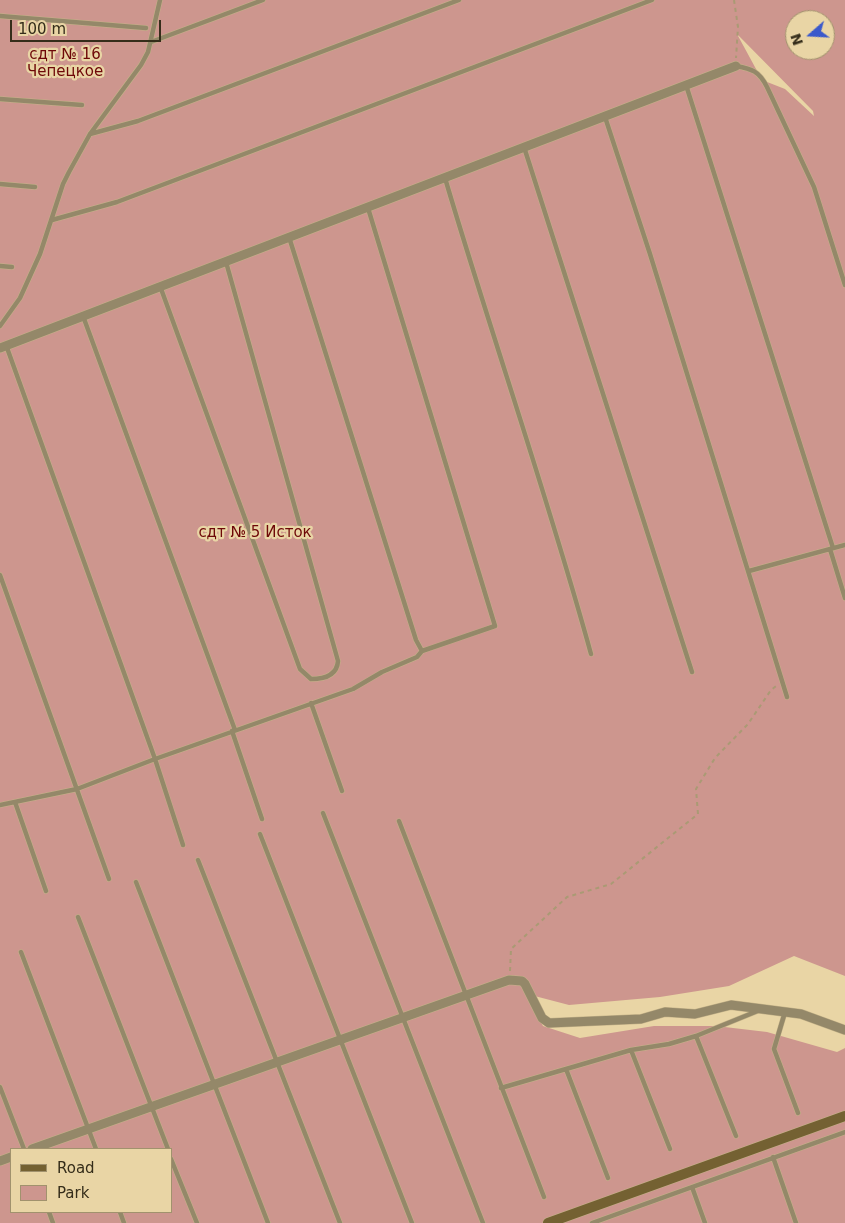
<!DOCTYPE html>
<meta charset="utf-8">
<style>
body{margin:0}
#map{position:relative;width:845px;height:1223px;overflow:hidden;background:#e9d5a5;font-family:"DejaVu Sans",sans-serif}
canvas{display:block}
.legend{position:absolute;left:10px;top:1148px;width:162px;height:65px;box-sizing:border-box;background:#e9d5a5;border:1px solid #a1926d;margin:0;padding:6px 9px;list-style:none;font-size:15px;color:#352d1a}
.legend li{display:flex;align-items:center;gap:10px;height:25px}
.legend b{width:25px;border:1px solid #a1926d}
.north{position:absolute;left:785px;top:10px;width:50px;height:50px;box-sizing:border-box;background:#e9d5a5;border:1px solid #a1926d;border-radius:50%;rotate:251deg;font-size:14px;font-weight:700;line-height:20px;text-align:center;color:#352d1a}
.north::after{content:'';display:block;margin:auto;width:18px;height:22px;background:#3b59cb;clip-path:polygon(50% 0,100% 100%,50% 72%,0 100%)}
.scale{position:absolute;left:10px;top:20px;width:151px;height:22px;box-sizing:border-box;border:2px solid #352d1a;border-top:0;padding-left:6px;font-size:15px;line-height:18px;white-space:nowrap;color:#352d1a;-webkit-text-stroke:4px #e9d5a5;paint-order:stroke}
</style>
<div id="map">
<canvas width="845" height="1223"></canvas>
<ul class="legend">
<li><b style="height:6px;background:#746132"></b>Road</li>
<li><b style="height:14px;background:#cd968e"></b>Park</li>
</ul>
<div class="north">N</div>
<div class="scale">100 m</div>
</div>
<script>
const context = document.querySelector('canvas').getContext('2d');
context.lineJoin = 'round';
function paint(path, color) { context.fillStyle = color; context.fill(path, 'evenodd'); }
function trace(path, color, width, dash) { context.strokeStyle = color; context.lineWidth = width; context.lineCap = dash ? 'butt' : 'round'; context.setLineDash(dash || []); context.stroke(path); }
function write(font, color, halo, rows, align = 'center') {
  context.font = font + ' "DejaVu Sans",sans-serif'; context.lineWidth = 4.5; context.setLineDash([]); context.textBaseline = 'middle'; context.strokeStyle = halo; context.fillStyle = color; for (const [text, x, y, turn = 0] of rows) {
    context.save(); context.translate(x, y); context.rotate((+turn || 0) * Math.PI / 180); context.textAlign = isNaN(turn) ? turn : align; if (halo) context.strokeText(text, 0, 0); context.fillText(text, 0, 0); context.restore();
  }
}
paint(new Path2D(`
 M0,0H845V976L794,956L729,986L660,997L569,1005L527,994L543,1026L580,1038L654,1026H716L767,1032L837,1052L845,1048V1223H0ZM795,20H825V50H795ZM737,34L813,111L814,116L785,89L762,80ZM11,1149H171V1212H11Z`), '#cd968e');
const lane = new Path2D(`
 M0,16L146,28
 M151,42L263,0
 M736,66C752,69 759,71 767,87L814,187L845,285
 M686,85L833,548
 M0,99L82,105
 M605,117L650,254L787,697
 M90,134L138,121L459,0
 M524,147L692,672
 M445,178C492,337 547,494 591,654
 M0,184L35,187
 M52,220L117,202L652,0
 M289,237L416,640L422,651
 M0,266L12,267
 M160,286L300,669L311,679C324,679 337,676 338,661L226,262
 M83,316L235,730
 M0,326L20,298L40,254L63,184L69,172L90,134L141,65L148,52L160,0
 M6,345L155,759L183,845
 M830,549L845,598
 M749,571L845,545
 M0,575L109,879
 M311,703L342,791
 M232,731L262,819
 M15,802L46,891
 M0,805L77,789L155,759L353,689L382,672L417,657L422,651L495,626L368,208
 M323,813L483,1223
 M399,821L544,1197
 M260,834L412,1223
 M198,860L340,1223
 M136,882L268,1223
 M78,917L168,1149
 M21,952L96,1149
 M785,1012L774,1049L798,1113
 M696,1036L760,1010
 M631,1050L670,1149
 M566,1069L608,1178
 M0,1087L24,1149
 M501,1088L631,1050L669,1044L696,1036L736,1136
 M773,1157L796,1223
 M171,1159L197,1223
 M692,1187L705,1223
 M49,1212L53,1223
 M120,1212L124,1223
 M592,1223L845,1132`);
const street = new Path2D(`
 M0,348L736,66
 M32,1149L509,980L522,981L525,984L542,1018L549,1023L641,1019L665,1012L695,1014L731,1005L801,1014L845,1030
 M0,1161L11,1157`);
const secondary = new Path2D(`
 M548,1223L845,1116`);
trace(lane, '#c5b389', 5.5);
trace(street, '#c5b389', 10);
trace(secondary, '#c5b389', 11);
trace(new Path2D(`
 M734,0L738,27L736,58
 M510,971L511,949L567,897L611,884L698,814L696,789L715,758L748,724L771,690L776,686`), '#aa9a74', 2, [4, 4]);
trace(lane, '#948869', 4.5);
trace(street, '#948869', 9);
trace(secondary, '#746132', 10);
write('15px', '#6e0808', '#e9d5a5', [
 ["сдт № 16",65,55],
 ["Чепецкое",65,72],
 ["сдт № 5 Исток",255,533]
]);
</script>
